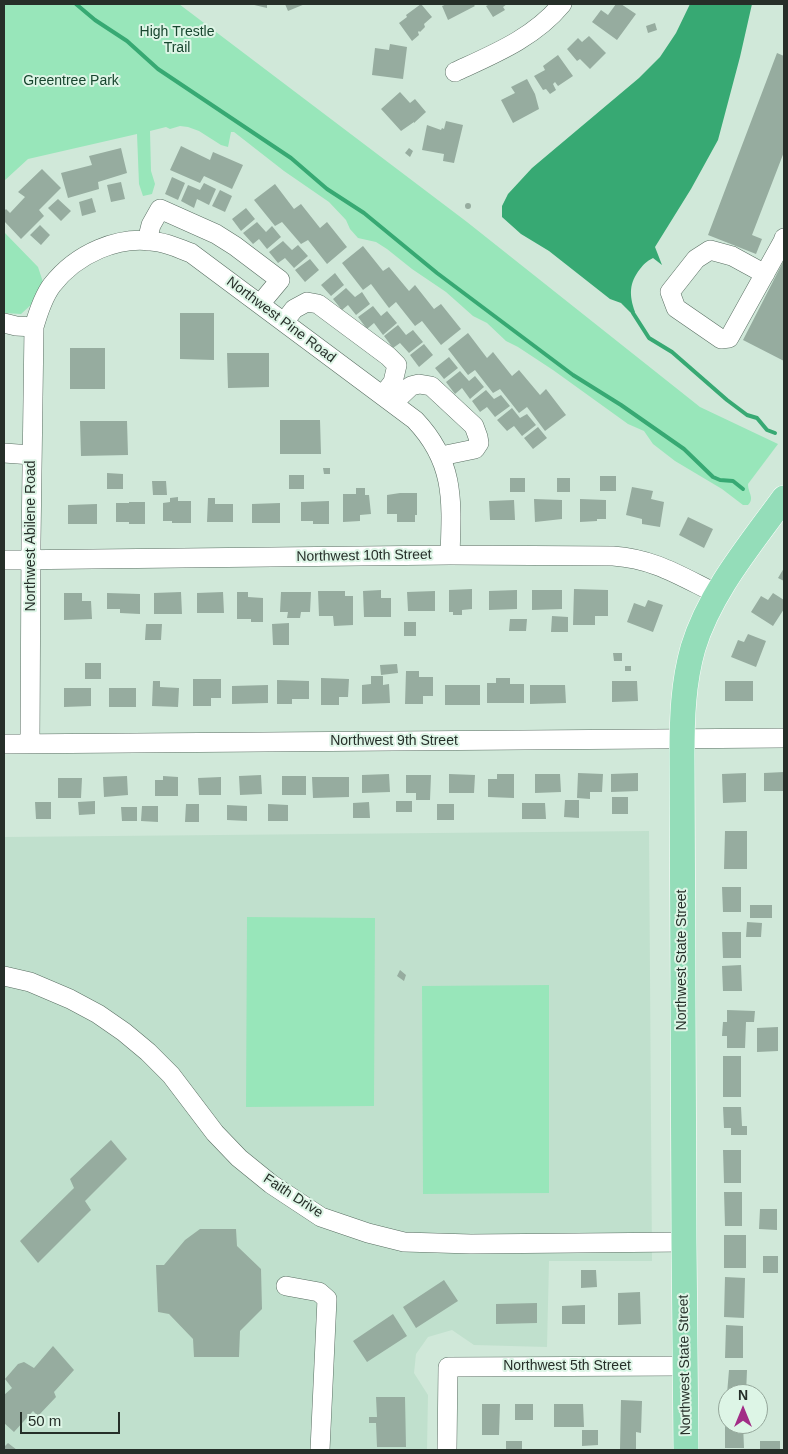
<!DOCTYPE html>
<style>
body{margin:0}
#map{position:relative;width:788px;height:1454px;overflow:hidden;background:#d0e8d9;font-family:Helvetica,sans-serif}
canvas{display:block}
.frame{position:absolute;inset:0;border:5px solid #262f29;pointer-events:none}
.north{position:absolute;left:718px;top:1384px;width:50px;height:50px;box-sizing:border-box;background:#ddf5e6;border:1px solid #94a69a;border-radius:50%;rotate:0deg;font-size:14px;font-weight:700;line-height:20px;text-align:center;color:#262f29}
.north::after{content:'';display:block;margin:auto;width:18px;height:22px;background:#a22d87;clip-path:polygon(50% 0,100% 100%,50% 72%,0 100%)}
.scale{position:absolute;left:20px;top:1412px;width:100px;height:22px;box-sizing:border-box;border:2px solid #262f29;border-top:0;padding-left:6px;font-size:15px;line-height:18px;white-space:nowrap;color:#262f29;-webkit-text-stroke:4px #ddf5e6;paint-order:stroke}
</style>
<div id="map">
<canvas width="788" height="1454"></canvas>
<div class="frame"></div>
<div class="north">N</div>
<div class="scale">50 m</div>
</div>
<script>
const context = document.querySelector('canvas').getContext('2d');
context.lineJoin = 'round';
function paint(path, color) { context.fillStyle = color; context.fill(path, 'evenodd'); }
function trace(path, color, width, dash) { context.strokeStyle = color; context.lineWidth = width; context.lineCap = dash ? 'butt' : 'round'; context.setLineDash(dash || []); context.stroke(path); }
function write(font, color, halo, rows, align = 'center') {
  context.font = font + ' Helvetica,sans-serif'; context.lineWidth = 4; context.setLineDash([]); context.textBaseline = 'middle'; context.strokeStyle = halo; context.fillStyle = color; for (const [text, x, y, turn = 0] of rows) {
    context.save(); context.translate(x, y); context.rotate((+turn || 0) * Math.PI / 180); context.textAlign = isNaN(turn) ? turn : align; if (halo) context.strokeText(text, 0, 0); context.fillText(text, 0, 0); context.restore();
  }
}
paint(new Path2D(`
 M649,831L652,1261H549L547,1347L474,1345L452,1330L428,1337L416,1354L414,1373L428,1395L427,1450H4V837Z`), '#c0e0cd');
paint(new Path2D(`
 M4,4H179L467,222L700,407L778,444L748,484C748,493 755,498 748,505H743L722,489L675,461L653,444L644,431L628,424L553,370L518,347L506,341L487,323L473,316L446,292L412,269L387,249L376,242L358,238L350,229L346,220L329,202L284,171L234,132H231L228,147L221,145L199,131L188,127L180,126L170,129L166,127L150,131L151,171L155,184L152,194L143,196L139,184L137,134L28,159L4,181Z
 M4,232L38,267L43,282L32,304L21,314L4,313Z
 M247,917L375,918L374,1106L246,1107Z
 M549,985V1193L423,1194L422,986Z`), '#98e6ba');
paint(new Path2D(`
 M690,4H752L740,57L718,140L691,189L655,247L662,265L653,258C647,261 644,264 640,269C629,283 629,295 635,312L632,314L621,303L610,299L549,251L521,234L502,217V206L508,194L532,168L639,78L660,57L676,33Z`), '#37a973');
trace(new Path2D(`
 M76,4L95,20L127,41L158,69L291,158L327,189L364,213L437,273L573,375L621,405L684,449L713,477L720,480L733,481L743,489
 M633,313L649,338L672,352L727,400L747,415L757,418L767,430L775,433`), '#37a973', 4);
paint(new Path2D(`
 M250,4H267V8Z
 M285,4H305L288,11Z
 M421,4L432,17L424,24L425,27L420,32L419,31L418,32L419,35L412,41L399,23L407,17L406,15Z
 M447,4H473L475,6L448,20L442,6Z
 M490,4H507L503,7L505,10L493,17L486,6Z
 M616,4H621L636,14L617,40L592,22L601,10L608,15Z
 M655,23L657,30L648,33L646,26Z
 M589,36L606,53L590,69L580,59L577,61L567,49L578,38L582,42Z
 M390,44L407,47L403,79L372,75L375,48L389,50Z
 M777,53L784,56V152L752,235L762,239L756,254L708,235Z
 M558,55L573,76L558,86L555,82L553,84L556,90L550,94L546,89L543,90L534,76L545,70L543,66Z
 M527,79L535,94L539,109L513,123L501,100L515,93L511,87Z
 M400,92L410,103L415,99L426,112L414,123V122L401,131L381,109Z
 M446,121L463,125L454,163L443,161L444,154L422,150L427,125L441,130L442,128L444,129Z
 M181,146L210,160L213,152L243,165L232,189L204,176L200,183L170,170Z
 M121,148L127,173L98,182L99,189L68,198L61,173L92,165L89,156Z
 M409,148L413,151L410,157L405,153Z
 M42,169L61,188L39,210L44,216L21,239L4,221V211L6,209L10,213L25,197L18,192Z
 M172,177L185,183L178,200L165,194Z
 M121,182L125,199L111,202L107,185Z
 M204,183L216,189L209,205L197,199L194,208L181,201L188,185L200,190Z
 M275,184L294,209L301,204L320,228L327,222L347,247L327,264L308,240L301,244L282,222L275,226L254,200Z
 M220,190L232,196L225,212L212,206Z
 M92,198L96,212L82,216L79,202Z
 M58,199L71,211L61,221L48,208Z
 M465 206a3 3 0 1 1 6 0a3 3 0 1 1-6 0Z
 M246,208L255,219L241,231L232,219Z
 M257,222L266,232L272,226L281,237L267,249L259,239L253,244L243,233Z
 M40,225L50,235L41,245L30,235Z
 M283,241L292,250L298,245L308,256L294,268L285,258L278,263L269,252Z
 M363,246L383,271L389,267L409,291L415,285L434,309L441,304L461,329L441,345L422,321L415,326L396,302L389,308L371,284L363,290L342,263Z
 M310,259L319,270L305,282L295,270Z
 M784,260V361L743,340Z
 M335,273L344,285L331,296L321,285Z
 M346,288L355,297L362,292L370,304L356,315L348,305L342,310L333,299Z
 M373,306L381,316L387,311L397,323L383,335L374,323L367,329L358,317Z
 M180,313H214V360L180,359Z
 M398,325L406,335L413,330L423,342L409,353L400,343L393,348L384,336Z
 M468,333L487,358L493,352L512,376L519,370L540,395L546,389L566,415L545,431L527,407L519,413L500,389L493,393L475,370L468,375L448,349Z
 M424,344L433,355L419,367L410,355Z
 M70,348H105V389H70Z
 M227,353H269V387L228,388Z
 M449,357L458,368L444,379L435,368Z
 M460,371L469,381L475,376L484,387L470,399L462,388L455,394L446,382Z
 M486,390L494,399L501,395L510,406L495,417L487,407L480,412L472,401Z
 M512,408L520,418L527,414L536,425L522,436L514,426L507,431L497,420Z
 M280,420H320L321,454H280Z
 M80,421H127L128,455L81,456Z
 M538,427L547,438L533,449L524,438Z
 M323,468H330V474H324Z
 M107,473L123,474V489H107Z
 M289,475H304V489H289Z
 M600,476H616V491H600Z
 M510,478H525V492H510Z
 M557,478H570V492H557Z
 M152,481H166L167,495H153Z
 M632,487L653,491L651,499L664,502L660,527L642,524V519L626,515Z
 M356,488H365V495H369L371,514L360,515V521L343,522V494H356Z
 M400,493H417V515H415V522H397V514H387V495Z
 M178,497V501H191V523H172V521H163V503L170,502V498Z
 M208,498H215V504H233V522H207Z
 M534,499L562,500V519L535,522Z
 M580,499L606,500V519H597V521L580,522Z
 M514,500L515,520H490L489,501Z
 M329,501V524H313V521H301V502Z
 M129,502H145V524H129V522H116V503H129Z
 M280,503V523H252V504Z
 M97,504V524H68V505Z
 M688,517L713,529L704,548L679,535Z
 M784,568V581L778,578Z
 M472,589V609L462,610V615H453V612H449V590Z
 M574,589L608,590V616H595V625H573Z
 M381,590V598H391V617H364L363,591Z
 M517,590V609L489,610V591Z
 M532,590H562V609L532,610Z
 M318,591H345V596H353V625L334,626L333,616H319Z
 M435,591V611H408L407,592Z
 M181,592L182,614H154V593Z
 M223,592L224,613H197V593Z
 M237,592H248V597L263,598V622H251V619H237Z
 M281,592H311L310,612H301L300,618H287L288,612H280Z
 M64,593H82V601H91L92,619L64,620Z
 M107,593L140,594V614L120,613V609H107Z
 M773,593L784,600V609L773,626L751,612L761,596L768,600Z
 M648,600L663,605L653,632L627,622L634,603L645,607Z
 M552,616L568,617V632H551Z
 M510,619H527L526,631H509Z
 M404,622H416V636H404Z
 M289,623V645H273L272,624Z
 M146,624H162L161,640H145Z
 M748,634L766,641L756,667L731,657L738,640L744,642Z
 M613,653H622V661H614Z
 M85,663H101V679H85Z
 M397,664L398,673L381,675L380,665Z
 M625,666H631V671H625Z
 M406,671H419V677H433V696H423V704H405Z
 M371,676H383V685L389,684L390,703L362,704V685L371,684Z
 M321,678L349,679L348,697H339V705H321Z
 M496,678H510V684H524V703H487V683H496Z
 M193,679H221V698H211V706H193Z
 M277,680L309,681V699H292V704H277Z
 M153,681H160V687L179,688L178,707L152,706Z
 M612,681H637L638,701L612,702Z
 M725,681H753V701H725Z
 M268,685V703L232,704V686Z
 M445,685H480V705H445Z
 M530,685H565L566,703L530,704Z
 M64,688H91V706L64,707Z
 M109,688H136V707H109Z
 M784,772V791H764V773Z
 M578,773L603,774L602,792H590V799L577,798Z
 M638,773V791L611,792V774Z
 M746,773V802L723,803L722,774Z
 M389,774L390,792L362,793V775Z
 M449,774L475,775L474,793H449Z
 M497,774H514V798L488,797V779H497Z
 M535,774H560L561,792L535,793Z
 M261,775L262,794L240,795L239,776Z
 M406,775H431L430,800H416V793H406Z
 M127,776L128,795L104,797L103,777Z
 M163,776L178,777V796H155V780H163Z
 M282,776H306V795H282Z
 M221,777V795H199L198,778Z
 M312,777H349V797L313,798Z
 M58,778H82L81,798H58Z
 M612,797H628V814H612Z
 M565,800H579V818L564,817Z
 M95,801V814L79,815L78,802Z
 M396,801H412V812H396Z
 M35,802H51V819H36Z
 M369,802L370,818H353V803Z
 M522,803H545L546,819H522Z
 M186,804H199V822H185Z
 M268,804L288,805V821H268Z
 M437,804H454V820H437Z
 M227,805L247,806V821L227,820Z
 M142,806H158V822L141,821Z
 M121,807H137V821H122Z
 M725,831H747V869H724Z
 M722,887H741V912H723Z
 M750,905H772V918H750Z
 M747,922L762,923L761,937H746Z
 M722,932H741V958H723Z
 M741,965L742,991H723L722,966Z
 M400,970L406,975L404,981L397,976Z
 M727,1010L755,1011L754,1022H746L745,1048H727V1036H722L723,1022H727Z
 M778,1027V1051L757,1052V1028Z
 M723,1056H741V1097H723Z
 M723,1107H741L742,1126H747V1135H731V1128H724Z
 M111,1140L127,1159L85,1201L91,1210L38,1263L20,1241L74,1188L70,1179Z
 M723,1150H741V1183H724Z
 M724,1192H742V1226H725Z
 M760,1209H777V1230L759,1229Z
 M200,1229H236L237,1246L261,1269L262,1309L240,1331L239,1357H194L193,1339L169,1314L158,1312L156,1265H164L185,1240Z
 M724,1235H746V1268H724Z
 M763,1256H778V1273H763Z
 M581,1270H596L597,1287L581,1288Z
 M725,1277L745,1278L744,1318L724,1317Z
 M444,1280L458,1301L416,1328L403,1307Z
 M640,1292L641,1324L618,1325V1293Z
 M537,1303V1323L496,1324V1304Z
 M585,1305V1324H562V1306Z
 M393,1314L407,1336L367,1362L353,1341Z
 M726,1325L743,1326V1358H725Z
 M53,1346L74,1370L54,1392L56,1397L38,1416L33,1411L14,1432L4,1423V1395L12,1388L5,1379L18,1364L24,1362L34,1368Z
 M729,1370H747L746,1394H727Z
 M376,1397H405L406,1447H377L376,1423H369V1417H377Z
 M621,1400L642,1401L641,1433L636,1432V1449H620Z
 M482,1404H500L499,1435H482Z
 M515,1404H533V1420H515Z
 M554,1404H583L584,1427H554Z
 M725,1421H728V1424H743L744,1448H725Z
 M582,1430H598V1445L582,1446Z
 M506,1441H522V1450H506Z
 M760,1441H780V1450H760Z
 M8,1443L17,1450H4V1447Z`), '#96ac9f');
const minor = new Path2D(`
 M455,72C494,54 534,38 562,4
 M147,241L151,225L160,209L216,234L235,246L280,280L260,304
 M765,274L732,256L710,250L696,259L670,292L676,308L721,339L729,338L783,241L784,238
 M284,322L294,309L307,302L318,304L388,356L397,365L393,382L383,395
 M4,323L16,326L34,327
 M393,403L411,386L419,384L431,386L474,426L478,437L479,443L475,449L441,456
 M4,453L32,455
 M4,560L450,555L613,556C655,559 680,576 717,594
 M4,744L784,738
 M30,744L31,542L34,327C38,313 43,297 52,285C76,254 119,234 158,242C170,244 180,249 191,253L415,420C455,462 452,501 450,555
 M4,976L30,982L70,999L98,1014L124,1032L148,1052L171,1075L215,1133L239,1158L271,1184L321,1217L368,1233L404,1242L471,1244L684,1242
 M286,1286L319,1292L327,1299L320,1450
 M447,1450L448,1367L686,1366`);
const major = new Path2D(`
 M686,1450L684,1242L682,755C682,719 683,683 693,648C710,592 750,545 784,498`);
trace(minor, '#596e62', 20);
trace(major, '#fff', 26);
trace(minor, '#fff', 19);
trace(major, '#94ddb9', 25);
write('14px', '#18462f', '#ddf5e6', [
 ["High Trestle",177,32],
 ["Trail",177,48],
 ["Greentree Park",71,81]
]);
write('14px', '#262f29', '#ddf5e6', [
 ["Northwest Pine Road",281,320,37],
 ["Northwest Abilene Road",31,536,-90],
 ["Northwest 10th Street",364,556,-1],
 ["Northwest 9th Street",394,741],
 ["Northwest State Street",682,960,-90],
 ["Faith Drive",293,1196,33],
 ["Northwest State Street",685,1365,-91],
 ["Northwest 5th Street",567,1366]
]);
</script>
